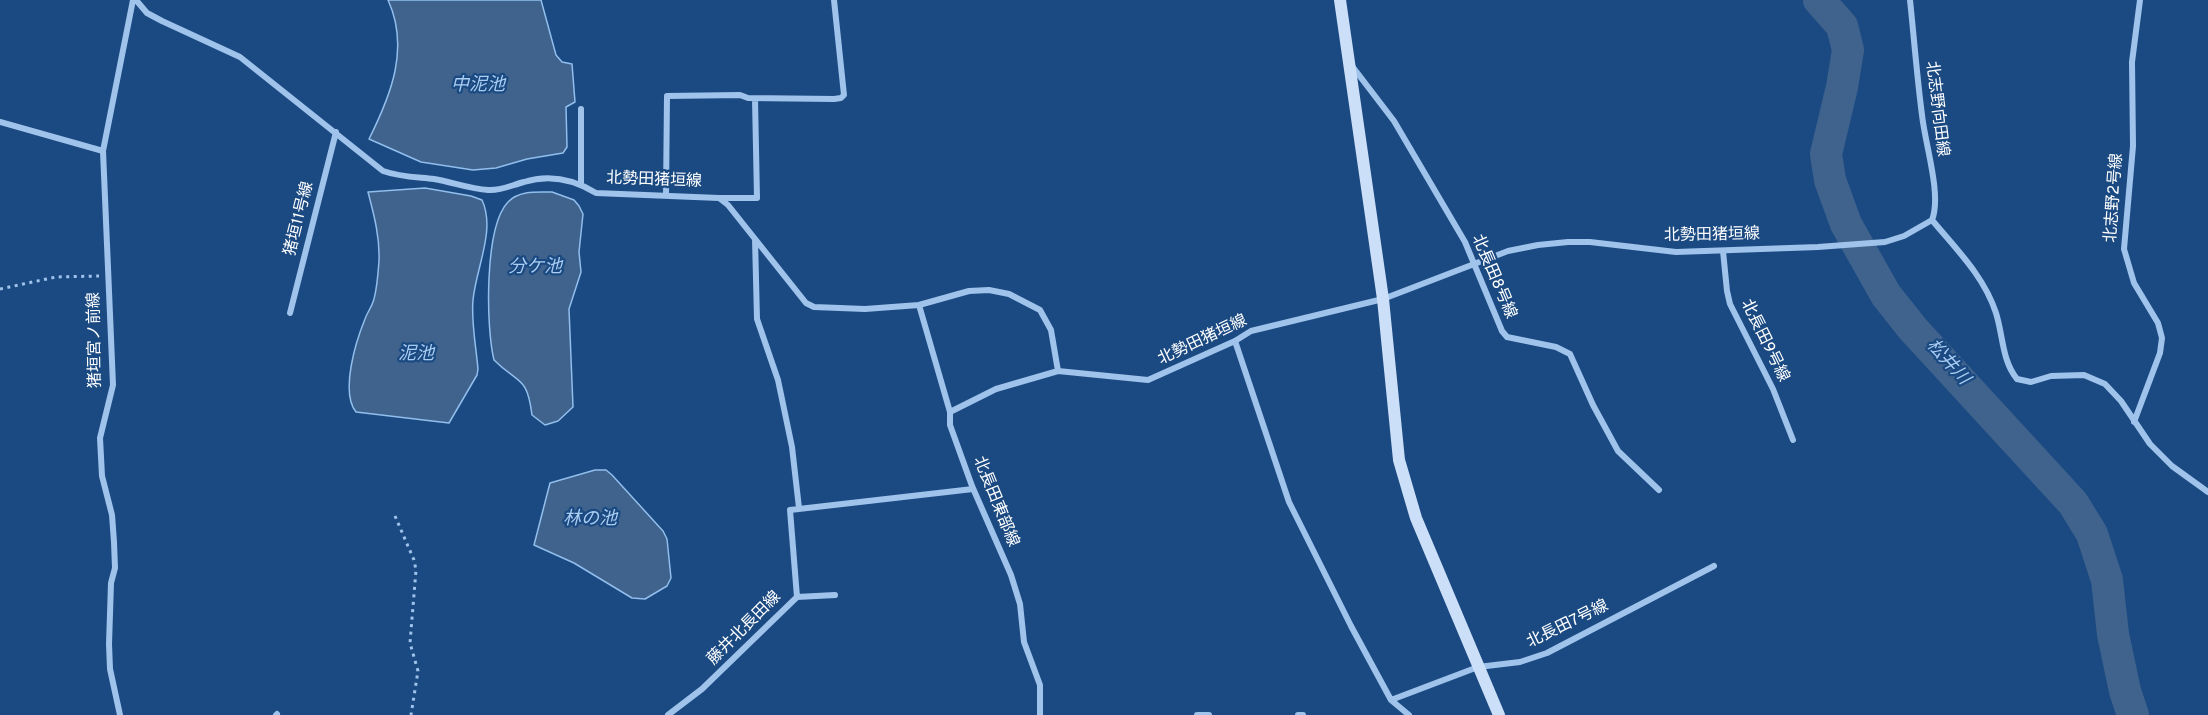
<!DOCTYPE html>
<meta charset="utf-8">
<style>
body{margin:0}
canvas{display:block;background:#1b4a82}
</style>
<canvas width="2208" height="715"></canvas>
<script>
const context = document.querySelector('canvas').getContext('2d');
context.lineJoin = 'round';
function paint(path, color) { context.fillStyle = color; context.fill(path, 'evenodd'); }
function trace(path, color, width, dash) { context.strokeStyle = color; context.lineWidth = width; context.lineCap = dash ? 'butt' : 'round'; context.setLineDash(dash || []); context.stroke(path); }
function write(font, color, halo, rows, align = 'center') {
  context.font = font + ' Overpass,"Noto Sans JP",sans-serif'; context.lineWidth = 4.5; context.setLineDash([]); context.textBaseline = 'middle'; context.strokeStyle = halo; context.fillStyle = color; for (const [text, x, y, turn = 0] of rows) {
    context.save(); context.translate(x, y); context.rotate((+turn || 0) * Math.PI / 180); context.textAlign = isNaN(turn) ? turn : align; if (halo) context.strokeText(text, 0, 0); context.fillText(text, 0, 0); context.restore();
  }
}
const water = new Path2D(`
 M388,0H541L556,55L562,62L572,64L575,102L566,107L567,147L563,153L527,159L496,168L473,170L421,162L369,139C391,95 410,48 388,0Z
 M425,188L471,196L482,200C496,230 476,268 473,300C471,322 476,346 478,369L477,375L449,423L356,412C340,392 356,341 365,319C367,313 371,308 373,302C377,291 378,273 379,261C380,237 374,215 368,192Z
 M552,192L574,200L579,206L583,214L579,252L581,272L569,309L573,407L558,421L545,425L532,415C527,375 519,385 494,360C486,328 484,227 508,202C519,190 538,192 552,192Z
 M595,470H606L612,475L663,531L667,539L671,578L667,586L645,599L632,598L574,563L534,545L550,483Z`);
paint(water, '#3f638c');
trace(water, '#92beed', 1.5);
trace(new Path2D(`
 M1819,0L1842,26L1848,50L1842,87L1826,154L1830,180L1846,224L1886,295L1913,329L2073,503L2092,534L2107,580L2113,634L2125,691L2133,715`), '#3f638c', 32);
trace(new Path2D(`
 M0,289L56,277L99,276
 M395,516L414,560L416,570L410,643L418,671L411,715`), '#9fc3eb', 3, [3, 4.5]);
trace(new Path2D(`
 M136,0L147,13L162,21L240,57L383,171C400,177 416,177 434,179C452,182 470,189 488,190C501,191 512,185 524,182C550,174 573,179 596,193L719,198L728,205L806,303L814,307L865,309L919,305L969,291L989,290L1009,294L1040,310L1051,330L1058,371L1148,380L1235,341L1251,331L1383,299L1508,251L1538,245L1568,242H1590L1676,252L1818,247L1885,242L1904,236L1932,220C1956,249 1984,276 1996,313C2003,335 2002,361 2017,379L2031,382L2051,376L2084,375L2105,384L2121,401L2150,444L2172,466L2208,492
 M1910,0C1914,38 1917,77 1922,115C1925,144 1942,195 1932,220
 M1352,66L1394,121L1465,242L1502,331L1507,337L1556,347L1570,354L1593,405L1618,451L1659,490
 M581,109V184
 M0,122L103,151
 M666,195L667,96L740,95L748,98L834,99L841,98L844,95L834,0
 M720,198H757L755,99
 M755,239L757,319L778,380L792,447L799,508
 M1723,251L1727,291L1730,304L1773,389L1793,440
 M919,305L950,412
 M290,313L336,132
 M1235,341L1289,502L1351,626L1391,700L1409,715
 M2134,422L2160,353L2162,338L2158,323L2134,283L2124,249L2133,146L2132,62L2140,0
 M797,597L835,595
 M1391,700L1478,667L1520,662L1547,653L1714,566
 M120,715L110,669L109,644L111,583L115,568L114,542L112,515L102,476L100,438L113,385L103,151L133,0
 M276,715L277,714
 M668,715L702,689L797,597L790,510L973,489
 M1040,715V685L1024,642L1020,604L1011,575L972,486L950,425V412L996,389L1058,371
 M1197,715H1209
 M1298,715H1303`), '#9fc3eb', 6);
trace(new Path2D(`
 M1340,0L1383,299L1399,460L1416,518L1499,715`), '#cbdff8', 12);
write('16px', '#fff', '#1b4a82', [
 ["北志野向田線",1936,109,83],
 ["北勢田猪垣線",654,181,2],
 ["北志野2号線",2115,198,-86],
 ["猪垣11号線",300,219,-76],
 ["北勢田猪垣線",1712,236,-1],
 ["北長田8号線",1493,277,67],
 ["猪垣宮ノ前線",96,340,-91],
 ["北勢田猪垣線",1203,341,-25],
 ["北長田9号線",1764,341,64],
 ["北長田東部線",995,502,68],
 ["北長田7号線",1568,625,-26],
 ["藤井北長田線",745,629,-45]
]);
write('italic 18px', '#aacdf2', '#1b4a82', [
 ["中泥池",478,86],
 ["分ケ池",535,268],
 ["泥池",416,355],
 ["松井川",1947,363,48],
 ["林の池",590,520]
]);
</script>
